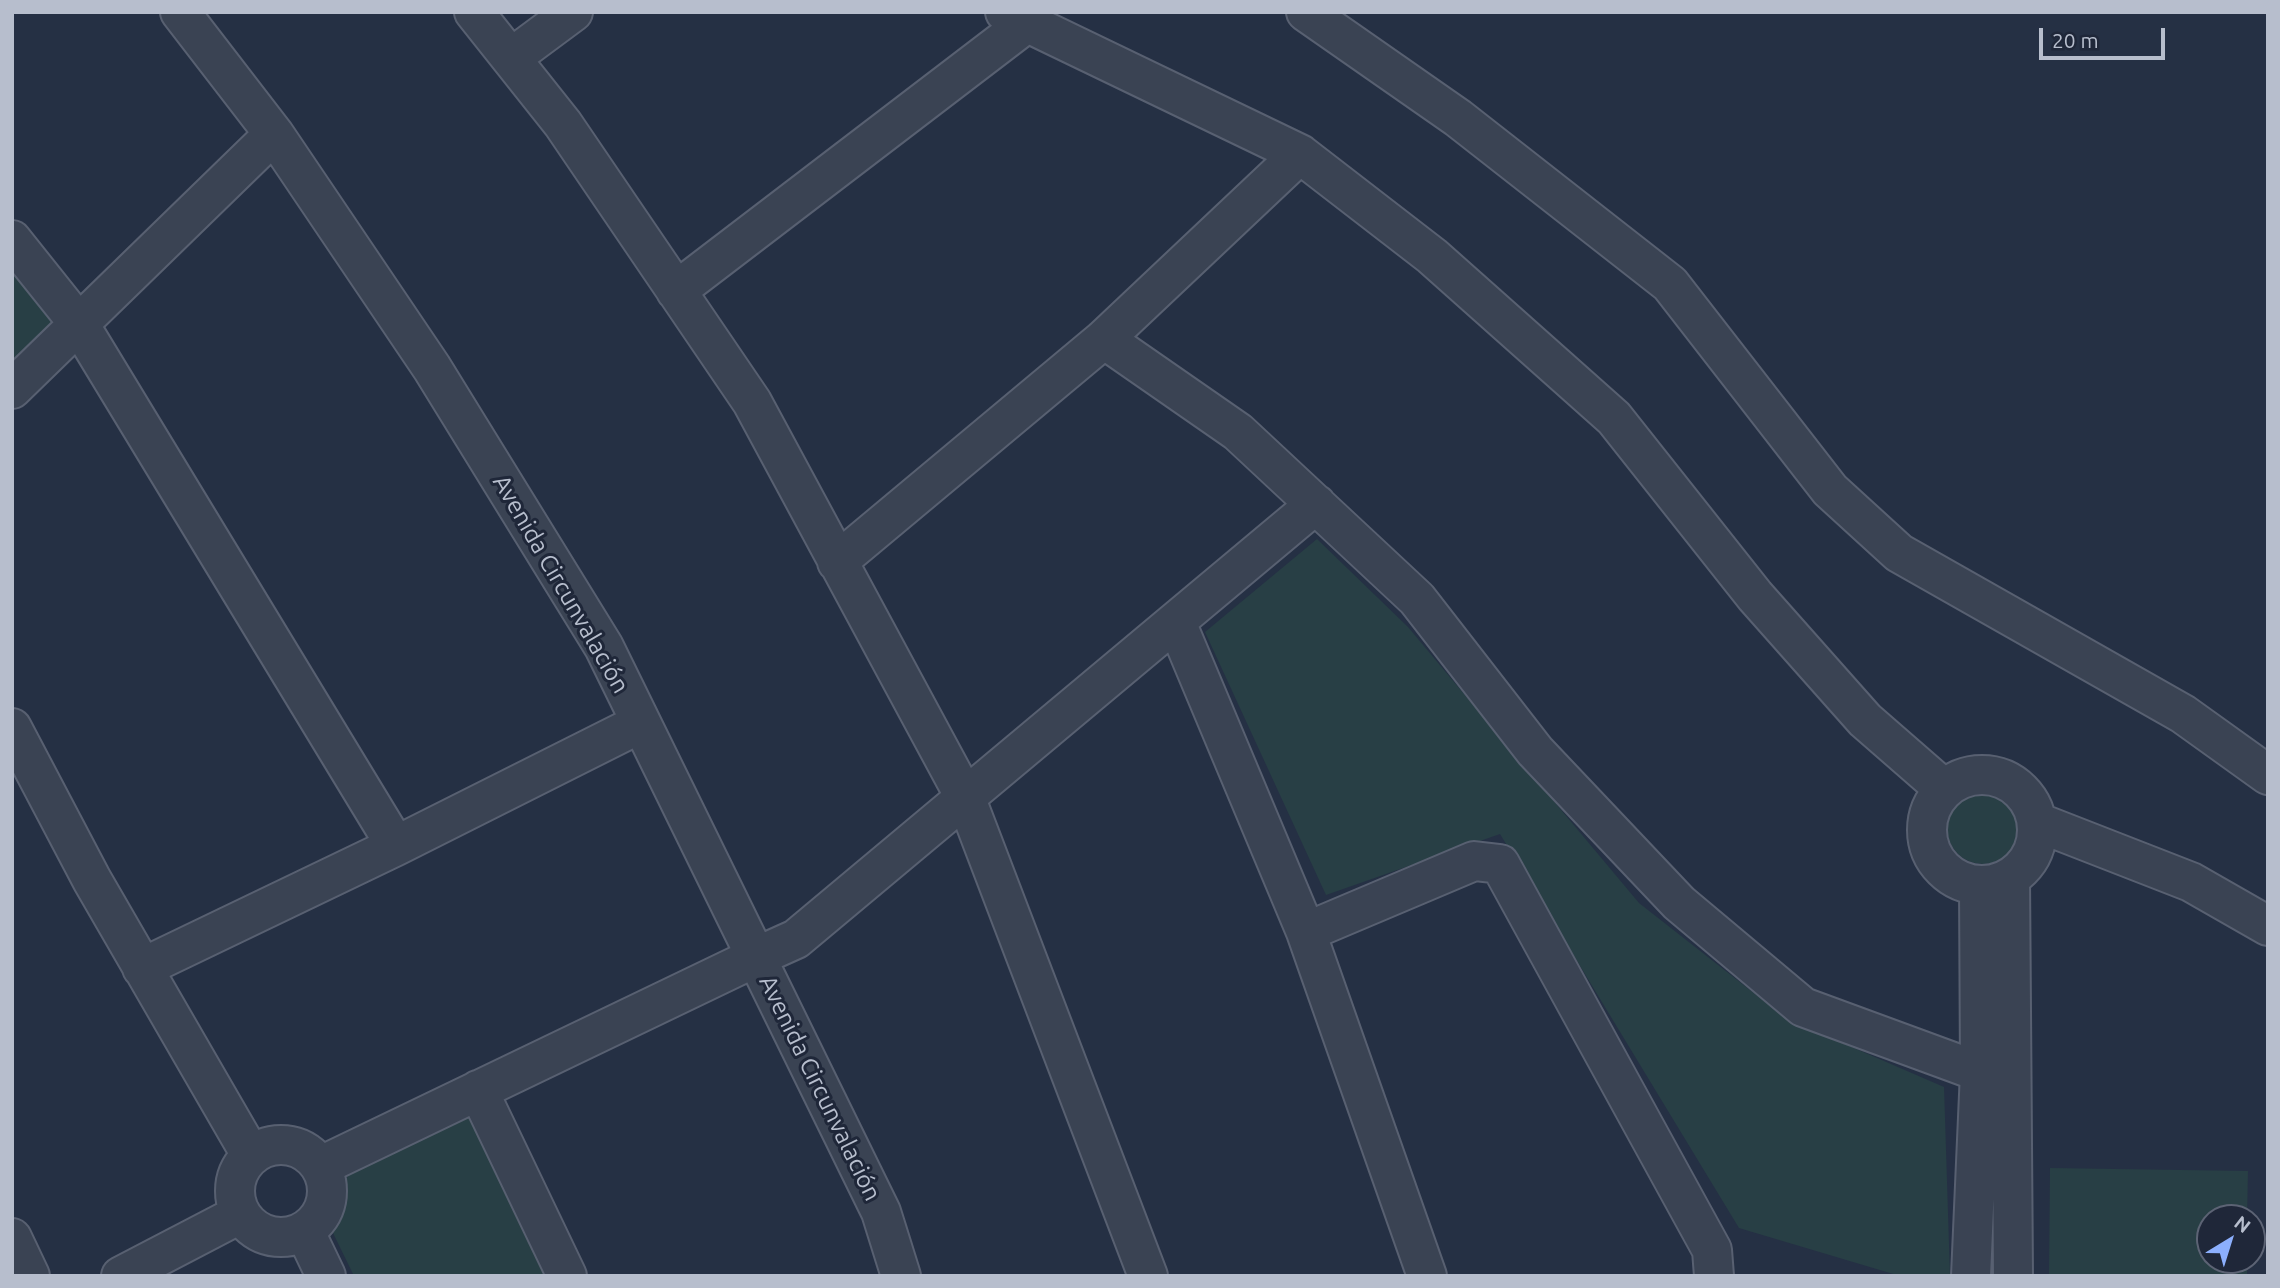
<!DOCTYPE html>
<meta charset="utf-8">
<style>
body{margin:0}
#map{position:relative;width:2280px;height:1288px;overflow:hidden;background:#253044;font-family:Ubuntu,sans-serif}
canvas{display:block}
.frame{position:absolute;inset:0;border:14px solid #b7becd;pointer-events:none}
.north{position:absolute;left:2196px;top:1204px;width:70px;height:70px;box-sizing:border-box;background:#1f2739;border:2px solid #5c6374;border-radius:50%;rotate:38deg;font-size:19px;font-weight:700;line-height:28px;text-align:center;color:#b7becd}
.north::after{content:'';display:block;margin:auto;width:24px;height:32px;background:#8caffd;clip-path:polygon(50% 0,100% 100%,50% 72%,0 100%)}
.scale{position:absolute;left:2039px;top:28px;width:126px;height:32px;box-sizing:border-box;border:4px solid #b7becd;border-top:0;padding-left:9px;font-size:21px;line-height:24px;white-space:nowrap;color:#b7becd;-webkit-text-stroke:5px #1f2739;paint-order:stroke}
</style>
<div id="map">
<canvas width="2280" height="1288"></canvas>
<div class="frame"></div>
<div class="north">N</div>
<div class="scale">20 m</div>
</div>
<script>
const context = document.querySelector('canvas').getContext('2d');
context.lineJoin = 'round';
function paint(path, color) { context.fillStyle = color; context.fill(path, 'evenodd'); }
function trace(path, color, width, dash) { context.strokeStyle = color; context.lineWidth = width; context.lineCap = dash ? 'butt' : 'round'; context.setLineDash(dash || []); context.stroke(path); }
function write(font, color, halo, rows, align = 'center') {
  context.font = font + ' Ubuntu,sans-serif'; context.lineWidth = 6; context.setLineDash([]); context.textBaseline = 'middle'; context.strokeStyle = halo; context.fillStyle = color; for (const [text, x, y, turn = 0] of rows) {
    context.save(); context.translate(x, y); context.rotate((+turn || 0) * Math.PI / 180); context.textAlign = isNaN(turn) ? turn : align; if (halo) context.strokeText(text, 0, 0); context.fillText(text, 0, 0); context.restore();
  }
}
paint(new Path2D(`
 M12,251L62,313L12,362Z
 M1317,539L1408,627L1639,903L1787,1019L1944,1087L1950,1276H1900L1739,1228L1500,834L1326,895L1205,632Z
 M1947 828a36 36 0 1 1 72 0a36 36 0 1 1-72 0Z
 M469,1117L545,1276H354L333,1233L348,1174Z
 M2050,1168L2248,1171L2247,1218H2210V1260H2247V1276H2049Z`), '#283f45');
const street = new Path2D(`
 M180,12L274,134L432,368L604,647L881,1212L901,1276
 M474,12L563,124L752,402L966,799L1148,1276
 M1005,12L1300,154L1432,256L1614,418L1755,596L1865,720L1943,788
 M1306,12L1458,118L1670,284L1830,490L1899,553L2183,714L2268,775
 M511,58L573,12
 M12,240L79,324L396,846
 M676,291L1028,22
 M1104,339L1238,432L1417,599L1535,751L1679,903L1803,1007L1980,1072
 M12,389L274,134
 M837,562L1104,339L1300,154
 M1176,622L1306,932L1427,1276
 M12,728L92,880L251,1155
 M1927 830a55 55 0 1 1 110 0a55 55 0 1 1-110 0Z
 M2037,822L2191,882L2268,926
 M2010,878L2013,1276
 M1306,932L1474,861L1500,864L1712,1250L1714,1276
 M142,968L396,846L641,723
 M478,1090L567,1276
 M235 1191a46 46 0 1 1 92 0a46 46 0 1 1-92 0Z
 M321,1166L756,957L796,939L1316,504
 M305,1232L326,1276
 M12,1238L30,1276
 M121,1276L240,1214
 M1971,1276L1980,1072L1979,886`);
trace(street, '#586071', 42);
trace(street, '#3a4353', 38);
write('24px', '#b7becd', '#1f2739', [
 ["Avenida Circunvalación",561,584,60],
 ["Avenida Circunvalación",820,1088,64]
]);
</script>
